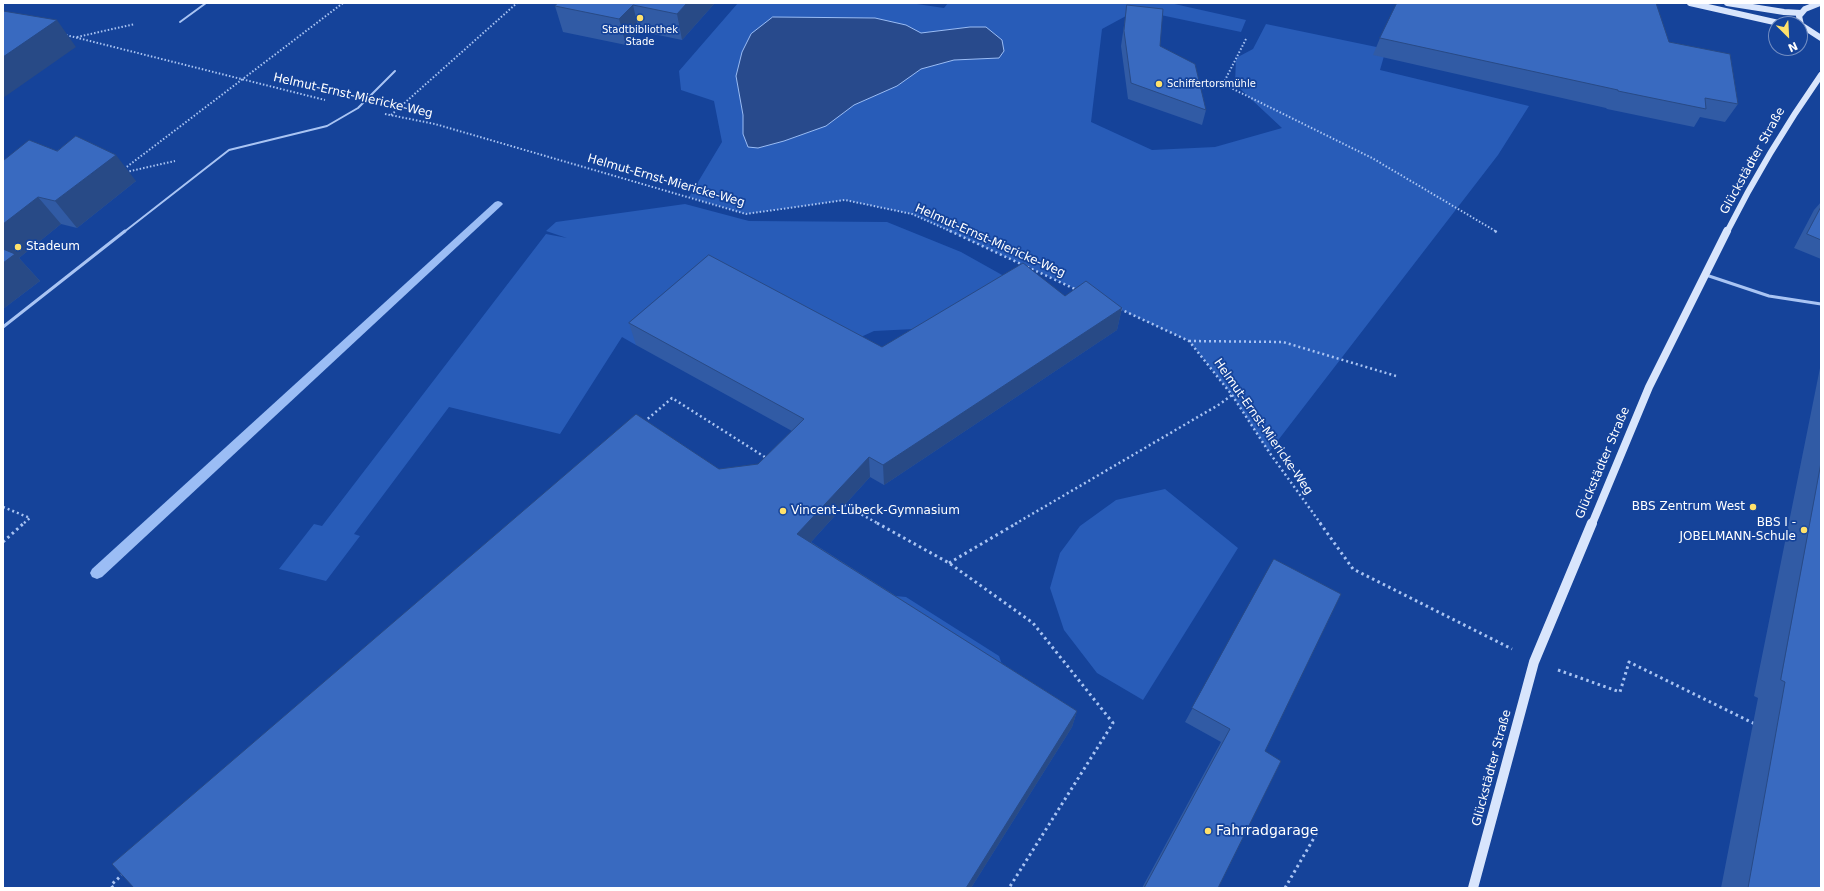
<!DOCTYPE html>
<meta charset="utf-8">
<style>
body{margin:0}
#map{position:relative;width:1824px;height:891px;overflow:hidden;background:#15439a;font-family:"DejaVu Sans",sans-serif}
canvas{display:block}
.frame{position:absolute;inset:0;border:4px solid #fff;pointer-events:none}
.north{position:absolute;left:1768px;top:16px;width:40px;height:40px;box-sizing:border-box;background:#15439a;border:1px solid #738ec2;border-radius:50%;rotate:156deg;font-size:11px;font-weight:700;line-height:16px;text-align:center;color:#fff}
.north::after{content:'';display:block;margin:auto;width:14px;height:18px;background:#ffe16b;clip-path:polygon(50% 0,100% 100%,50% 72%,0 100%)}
</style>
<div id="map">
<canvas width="1824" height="891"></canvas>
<div class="frame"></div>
<div class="north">N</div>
</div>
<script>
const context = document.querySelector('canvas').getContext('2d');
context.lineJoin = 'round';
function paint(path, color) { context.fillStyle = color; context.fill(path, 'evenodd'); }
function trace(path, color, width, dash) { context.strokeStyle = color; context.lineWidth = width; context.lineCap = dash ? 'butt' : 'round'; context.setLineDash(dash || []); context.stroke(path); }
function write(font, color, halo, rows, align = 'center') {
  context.font = font + ' "DejaVu Sans",sans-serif'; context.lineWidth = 3.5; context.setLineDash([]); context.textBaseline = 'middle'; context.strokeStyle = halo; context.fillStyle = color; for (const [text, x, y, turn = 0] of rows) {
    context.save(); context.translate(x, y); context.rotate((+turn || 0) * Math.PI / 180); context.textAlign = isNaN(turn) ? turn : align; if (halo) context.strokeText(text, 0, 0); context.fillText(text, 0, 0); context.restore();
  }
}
paint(new Path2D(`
 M738,3H910L944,8L948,3H1170L1246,20L1241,32L1137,10L1102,29L1091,122L1152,150L1215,147L1282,128L1235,84L1236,58L1253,49L1266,24L1386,49L1380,70L1529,106L1498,155L1269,452L1232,395L1189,341L912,214L845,200L746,214L689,197L722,142L714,101L681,90L679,71ZM773,17L875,18L906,25L921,33L970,27L999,58L954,60L921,69L897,86L854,105L826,126L784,141L758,148L748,146L743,134V115L736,75L742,52Z
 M685,204L749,221L887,222L961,252L1020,285L914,329L874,331L841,346L714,277L636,345L622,337L560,434L449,407L354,534L360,536L326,581L279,569L314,524L322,526L546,234L567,238L546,231L556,222Z
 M1165,489L1238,548L1143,700L1097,673L1064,630L1050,588L1060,553L1080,526L1116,500Z
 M864,593L906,597L999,656L1010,687Z`), '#285cb8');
const water = new Path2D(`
 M773,17L875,18L906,25L921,33L970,27H986L1002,40L1004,51L999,58L954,60L921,69L897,86L854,105L826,126L784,141L758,148L748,147L743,134V115L736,76L742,52L751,34Z`);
paint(water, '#284a8c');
trace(water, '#9bbdf5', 1);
paint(new Path2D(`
 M498,201L501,202L503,204L501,206L102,577L97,579L92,577L90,573L92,569L495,202Z`), '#9bbdf5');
trace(new Path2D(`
 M66,35L325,100
 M77,37L135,24
 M1223,84L1246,39
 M1199,88L1223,84L1372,158L1497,232
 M385,114L435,124L746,214L845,200L912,214L952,232
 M391,115L517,3
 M124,169L343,3
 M126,172L175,161`), '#a9c4f3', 2, [1.5, 2]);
trace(new Path2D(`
 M950,231L1077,290
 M1495,231L1498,233
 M1120,309L1189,341L1232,395L1269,452L1321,524
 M1189,341L1283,342L1396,376
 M644,422L672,398L768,459
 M844,505L879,524
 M3,507L30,518L23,524
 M1015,524L1220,404L1232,395`), '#a9c4f3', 2.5, [2, 3]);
trace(new Path2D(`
 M877,523L949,563L1033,623L1113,723L1009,888
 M1320,523L1353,569L1512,649
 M3,542L24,523
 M949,563L1017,523
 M1558,670L1620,692L1629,662L1755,724
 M113,888L111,885L124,873
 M1285,888L1318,831`), '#a9c4f3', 3, [2.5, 3.5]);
trace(new Path2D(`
 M180,22L206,3
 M124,232L229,150L327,126L358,108L395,71`), '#a9c4f3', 2);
trace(new Path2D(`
 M1706,275L1769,296L1821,304
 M3,327L125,231`), '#a9c4f3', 3);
trace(new Path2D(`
 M1690,3L1783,24
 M1727,3L1784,12L1801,13
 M1820,3L1805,9L1799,16L1801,25L1821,38
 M1727,232C1754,178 1786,125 1821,75`), '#d8e5fc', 6);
trace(new Path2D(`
 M1592,524L1649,387L1727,231`), '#d8e5fc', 8);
trace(new Path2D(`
 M1473,888L1534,662L1592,523`), '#d8e5fc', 10);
paint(new Path2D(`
 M558,3H714V4L682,40L639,31L626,45L563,32L555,6Z
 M1127,5L1160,46L1206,110L1202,125L1128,99L1121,46Z
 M1380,38L1669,42L1738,104L1725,122L1700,117L1694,127L1607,109L1606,108L1373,55Z
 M3,160L136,181L77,228L61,224L19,258L40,281L3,309Z
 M1821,202V259L1794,248L1814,210Z
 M1065,296L1122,308L1117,330L884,485L870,477L811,542L1077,711L1072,727L971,888L758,464L792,431L636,345L629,323L882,347Z
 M1821,363V888H1721L1758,698L1754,696Z
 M1274,559L1265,751L1218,888H1142L1221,742L1185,722Z`), '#315ba5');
paint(new Path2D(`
 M687,3H714V4L682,40L677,14Z
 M633,5L639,31L626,45L619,19Z
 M57,20L76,47L3,98V57Z
 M116,155L136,181L77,228L55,201Z
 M38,197L61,224L19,258L40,281L3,309V224Z
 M1122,308L1117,330L884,485L883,465Z
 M869,457L870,477L801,553L797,534Z
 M1077,711L1072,727L971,888H966Z`), '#284a86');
const building = new Path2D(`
 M558,3H687L677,14L633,5L619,19L555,6Z
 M1397,3H1656L1669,42L1730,54L1738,104L1705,98L1706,109L1618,91V90L1380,38Z
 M1127,5L1163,9L1160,46L1195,64L1206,110L1131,83L1124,31Z
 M3,11L57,20L3,57Z
 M76,136L116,155L55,201L38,197L3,224V160H4L29,140L57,151Z
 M1821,207V240L1807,234Z
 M3,249L15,254L3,263Z
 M709,255L882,347L1023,263L1065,296L1086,281L1122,308L883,465L869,457L797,534L1077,711L966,888H134L112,864L636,414L719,469L758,464L804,419L629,323Z
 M1821,463V888H1748L1785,682L1781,680Z
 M1274,559L1341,594L1265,751L1281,761L1218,888H1144L1230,729L1192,708Z`);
paint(building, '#396ac0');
trace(building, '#284a86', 1);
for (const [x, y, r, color] of [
 [640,18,4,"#ffe16b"],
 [1159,84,4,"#ffe16b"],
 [18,247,4,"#ffe16b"],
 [1753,507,4,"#ffe16b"],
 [783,511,4,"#ffe16b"],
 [1804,530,4,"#ffe16b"],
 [1208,831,4,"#ffe16b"]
]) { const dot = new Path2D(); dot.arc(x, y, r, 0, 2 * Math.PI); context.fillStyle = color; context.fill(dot); trace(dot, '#15439a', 1.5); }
write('10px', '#fff', '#15439a', [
 ["Stadtbibliothek",640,30],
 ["Stade",640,42],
 ["Schiffertorsmühle",1167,84,"left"]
]);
write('12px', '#fff', '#15439a', [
 ["Helmut-Ernst-Miericke-Weg",353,96,13],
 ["Glückstädter Straße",1753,161,-61],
 ["Helmut-Ernst-Miericke-Weg",666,181,16],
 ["Helmut-Ernst-Miericke-Weg",990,241,24],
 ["Helmut-Ernst-Miericke-Weg",1263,427,55],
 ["Glückstädter Straße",1603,463,-67],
 ["Glückstädter Straße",1492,768,-75]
]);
write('12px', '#fff', '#15439a', [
 ["Stadeum",26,247],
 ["BBS Zentrum West",1745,507,"right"],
 ["Vincent-Lübeck-Gymnasium",791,511],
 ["BBS I -",1796,523,"right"],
 ["JOBELMANN-Schule",1796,537,"right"]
], 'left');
write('14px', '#fff', '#15439a', [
 ["Fahrradgarage",1216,831]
], 'left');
</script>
